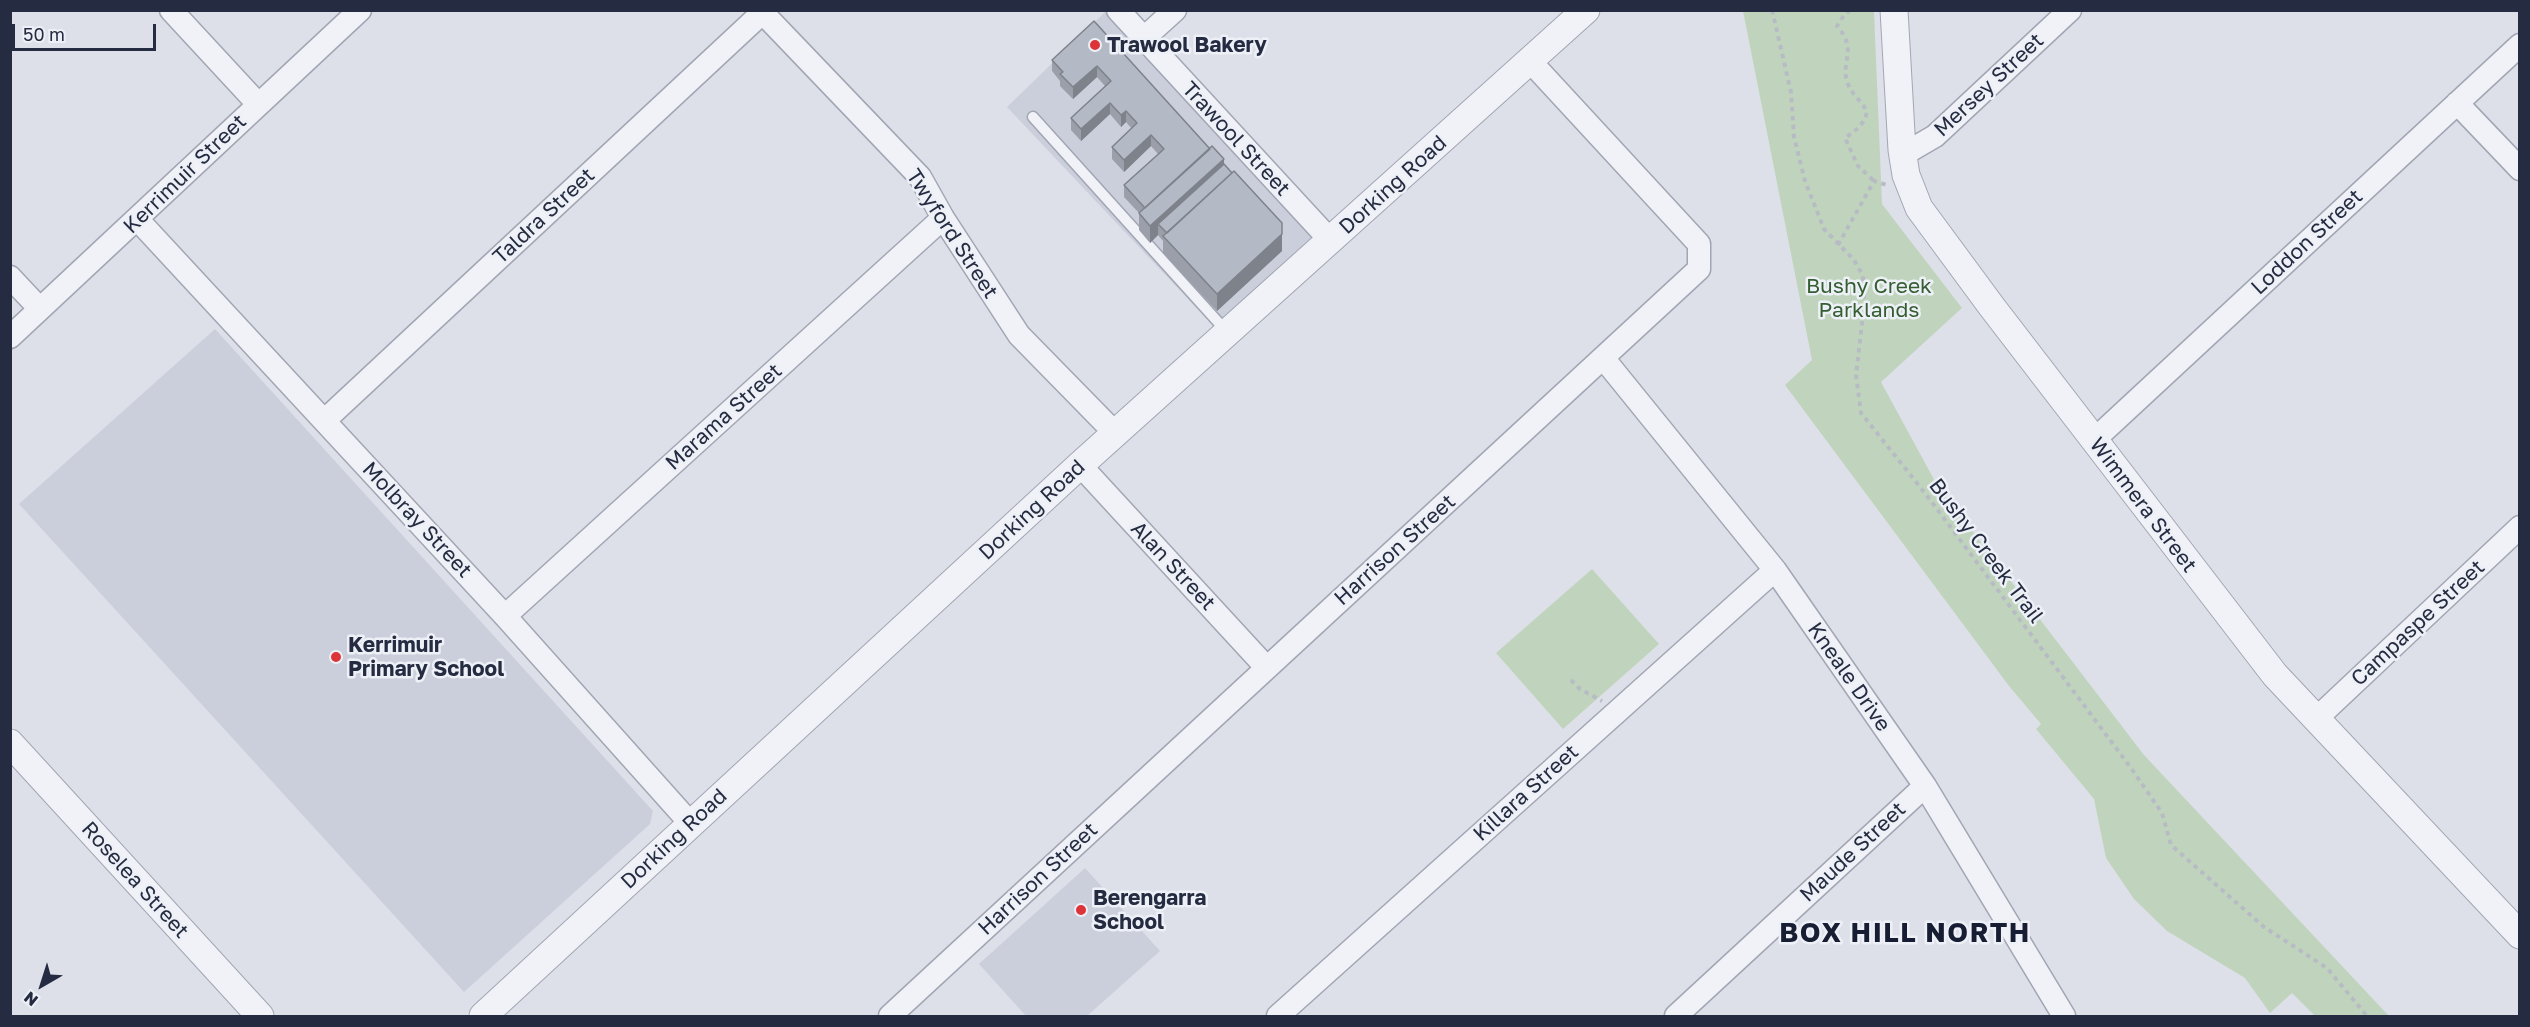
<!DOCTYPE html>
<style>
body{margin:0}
#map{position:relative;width:2530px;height:1027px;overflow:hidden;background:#dde0e9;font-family:"Golos Text",sans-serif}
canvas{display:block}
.frame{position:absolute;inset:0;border:12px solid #252c41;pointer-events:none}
.north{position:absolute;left:12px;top:955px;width:60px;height:60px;-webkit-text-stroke:4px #edf0f6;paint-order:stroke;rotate:219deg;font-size:16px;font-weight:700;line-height:24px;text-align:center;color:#252c41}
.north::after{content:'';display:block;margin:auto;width:21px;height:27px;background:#252c41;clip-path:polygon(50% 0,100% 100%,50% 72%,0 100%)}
.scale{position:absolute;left:12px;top:24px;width:144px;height:27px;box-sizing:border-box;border:3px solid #252c41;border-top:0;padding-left:8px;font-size:18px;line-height:21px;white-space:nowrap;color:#252c41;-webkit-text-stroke:4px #edf0f6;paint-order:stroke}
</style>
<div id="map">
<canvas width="2530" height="1027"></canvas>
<div class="frame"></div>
<div class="north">N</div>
<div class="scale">50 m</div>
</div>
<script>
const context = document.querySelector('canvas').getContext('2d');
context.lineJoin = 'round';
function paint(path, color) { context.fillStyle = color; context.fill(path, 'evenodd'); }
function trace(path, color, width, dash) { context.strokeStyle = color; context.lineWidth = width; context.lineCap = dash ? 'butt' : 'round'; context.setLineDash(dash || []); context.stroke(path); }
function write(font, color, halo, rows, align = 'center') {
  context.font = font + ' "Golos Text",sans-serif'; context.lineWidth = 5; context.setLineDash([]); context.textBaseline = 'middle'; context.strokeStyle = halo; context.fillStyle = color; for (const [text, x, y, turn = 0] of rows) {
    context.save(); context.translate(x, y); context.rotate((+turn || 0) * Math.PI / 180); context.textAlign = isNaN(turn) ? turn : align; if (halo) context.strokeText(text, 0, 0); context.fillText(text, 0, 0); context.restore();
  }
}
paint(new Path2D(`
 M1106,11L1323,242L1222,335L1007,107Z
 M215,329L653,811L650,824L464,992L19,504Z
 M1085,868L1160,951L1087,1016H1026L979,964Z`), '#cbcfdb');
paint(new Path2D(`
 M1743,11H1874L1882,204L1962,308L1881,382L1937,485L2144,755L2389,1016H2315L2292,993L2270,1013L2245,978L2167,931L2134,899L2106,858L2094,799L2036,729L2041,724L2009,686L1785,385L1812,360Z
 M1592,569L1659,644L1563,729L1496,653Z`), '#c0d4bd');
const service = new Path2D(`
 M1033,117L1227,332`);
const minor = new Path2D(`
 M171,10L258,104
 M760,10L920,177L943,218L1019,335L1116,434
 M1118,10L1331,241
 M1143,39L1175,10
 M2457,103L2520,169
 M1902,150H1911L1935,136L2070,10
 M138,220L505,616L691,824
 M10,277L40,309
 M10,337L360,10
 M1604,359L1775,570L1925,786L2064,1016
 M325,420L762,13
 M2094,440L2520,45
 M1080,465L1266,667
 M505,616L943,218
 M2317,718L2520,527
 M890,1016L1699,269V244L1530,61
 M1278,1016L1775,570
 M1676,1016L1925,786`);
const tertiary = new Path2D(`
 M1894,10L1902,150L1906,175L1919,208L1992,307L2275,675L2520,935
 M10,743L260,1016
 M483,1016L1080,465L1586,10`);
trace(service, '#a2a6b3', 13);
trace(minor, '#a2a6b3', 25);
trace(tertiary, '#a2a6b3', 29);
trace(new Path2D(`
 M1772,10L1791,92L1794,137L1805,181L1824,229L1854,260L1863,276L1864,306L1856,375L1861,413L1928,497L2131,768L2162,813L2171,845L2264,927L2327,968L2367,1016
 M1850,10L1844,15L1837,26C1859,51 1839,62 1848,84C1852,95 1862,101 1867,112C1864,125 1856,130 1845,138L1858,166L1874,181
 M1838,245L1874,181L1887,185
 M1571,680L1580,689L1602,701`), '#b7bbc4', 4, [4.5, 4.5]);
trace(service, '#f0f2f7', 10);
trace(minor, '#f0f2f7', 22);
trace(tertiary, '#f0f2f7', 27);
paint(new Path2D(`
 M1094,21L1224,164L1282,251L1217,311L1163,253V241L1158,235L1150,243L1139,230V213L1124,197V185L1158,154L1151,146L1124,172L1112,159V147L1132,129L1126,122L1121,127L1110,114L1081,141L1071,130V118L1105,86L1097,77L1073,99L1060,86V81L1052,71V60Z`), '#9b9faa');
paint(new Path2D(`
 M1097,66V77L1073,99V87Z
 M1110,103V114L1081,141V129Z
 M1126,111V122L1121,127V115Z
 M1151,135V146L1124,172V160Z
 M1224,159V176L1158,224V235L1150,243V226Z
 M1282,234V251L1217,311V294Z`), '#7e828b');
const building = new Path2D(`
 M1094,21L1210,149L1145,208L1124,185L1164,149L1151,135L1124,160L1112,147L1137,123L1126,111L1121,115L1110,103L1081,129L1071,118L1111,81L1097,66L1073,87L1060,74L1063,72L1052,60Z
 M1212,146L1224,159L1150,226L1139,213Z
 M1224,164L1232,173L1167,233L1158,224Z
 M1234,171L1282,223V234L1217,294L1163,236Z`);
paint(building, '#b4b9c6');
trace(building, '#7e828b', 1.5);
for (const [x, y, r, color] of [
 [1095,45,6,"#dc3439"],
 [336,657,6,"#dc3439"],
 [1081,910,6,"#dc3439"]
]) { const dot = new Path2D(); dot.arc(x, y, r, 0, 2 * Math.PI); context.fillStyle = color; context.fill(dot); trace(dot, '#edf0f6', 2); }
write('bold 21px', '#252c41', '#edf0f6', [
 ["Trawool Bakery",1107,45],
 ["Kerrimuir",348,645],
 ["Primary School",348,669],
 ["Berengarra",1093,898],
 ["School",1093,922]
], 'left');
write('21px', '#252c41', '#edf0f6', [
 ["Mersey Street",1989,85,-43],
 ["Trawool Street",1236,139,47],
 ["Kerrimuir Street",185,174,-44],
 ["Dorking Road",1393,185,-42],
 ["Taldra Street",544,216,-43],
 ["Twyford Street",952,234,57],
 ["Loddon Street",2307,242,-43],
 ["Marama Street",724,417,-42],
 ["Wimmera Street",2143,505,53],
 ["Dorking Road",1032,510,-43],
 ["Molbray Street",417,520,47],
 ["Harrison Street",1395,550,-42],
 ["Bushy Creek Trail",1986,551,53],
 ["Alan Street",1173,566,47],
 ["Campaspe Street",2418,623,-43],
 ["Kneale Drive",1849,677,55],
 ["Killara Street",1526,793,-42],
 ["Dorking Road",674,839,-43],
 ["Maude Street",1853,852,-43],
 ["Harrison Street",1038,879,-43],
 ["Roselea Street",135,880,48]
]);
write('21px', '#345e31', '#edf0f6', [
 ["Bushy Creek",1869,286],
 ["Parklands",1869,310]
]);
context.letterSpacing = '1.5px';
write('bold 27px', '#171d32', '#edf0f6', [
 ["BOX HILL NORTH",1905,933]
]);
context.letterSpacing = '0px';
</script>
